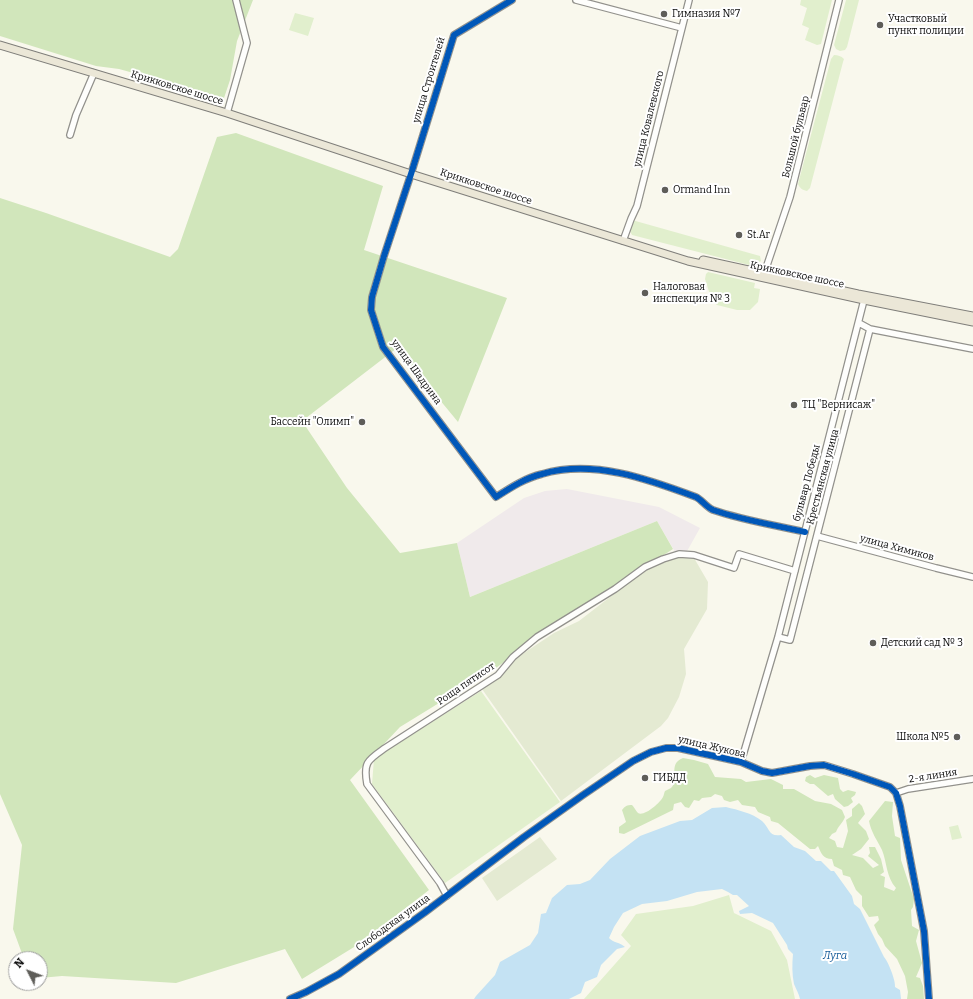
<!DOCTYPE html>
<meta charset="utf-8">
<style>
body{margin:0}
#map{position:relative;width:973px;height:999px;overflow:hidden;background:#f9f8ed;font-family:Bitter,serif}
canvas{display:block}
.north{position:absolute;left:8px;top:951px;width:40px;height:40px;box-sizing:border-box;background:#fff;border:1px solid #9d9d9d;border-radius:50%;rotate:312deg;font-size:11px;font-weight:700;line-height:16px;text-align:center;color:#0a0a0a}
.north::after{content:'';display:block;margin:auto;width:14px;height:18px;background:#5e5d59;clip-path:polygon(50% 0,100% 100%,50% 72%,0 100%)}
</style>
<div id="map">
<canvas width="973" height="999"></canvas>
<div class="north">N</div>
</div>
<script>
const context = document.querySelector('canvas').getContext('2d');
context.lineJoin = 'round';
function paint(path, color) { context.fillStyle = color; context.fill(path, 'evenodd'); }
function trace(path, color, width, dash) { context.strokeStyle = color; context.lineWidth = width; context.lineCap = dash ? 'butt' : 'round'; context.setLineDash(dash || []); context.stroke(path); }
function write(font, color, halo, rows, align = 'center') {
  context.font = font + ' Bitter,serif'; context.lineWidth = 4; context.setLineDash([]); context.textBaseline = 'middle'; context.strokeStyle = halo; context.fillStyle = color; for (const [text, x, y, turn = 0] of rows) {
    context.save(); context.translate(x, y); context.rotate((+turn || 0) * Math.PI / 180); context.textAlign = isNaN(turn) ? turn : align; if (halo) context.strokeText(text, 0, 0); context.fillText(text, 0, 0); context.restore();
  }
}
paint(new Path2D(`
 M567,489L659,507L700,528L686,553L675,552L657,521L470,597L457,543L524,498L545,491Z`), '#f0eaeb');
paint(new Path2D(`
 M801,0H832L821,44L817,45L805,40L809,28L802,25L807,8L800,5Z
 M846,0H859L847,47L845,50L840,51L836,49L834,45Z
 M295,13L314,18L308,36L289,30Z
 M834,55C838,55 841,56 844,59L843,62L810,188L807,191C802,190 800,188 798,184L831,59Z
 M632,220L760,256L761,261L755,265H749L632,235L629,229Z
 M708,272L755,283L754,288L760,289L758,302L750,310H737L717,305L712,301L705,279L706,274Z
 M481,691L560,802L445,883L372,784L374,759Z
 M958,825L962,838L952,840L949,827Z
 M729,895L734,913L771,931L787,960L795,999H584L631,946L621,935L636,914L693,906Z`), '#e1efcd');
paint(new Path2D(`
 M0,0H253L237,41L230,80L224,98L119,69L96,66L0,36Z
 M236,133L383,186L364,250L507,298L458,422L397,348L302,421L347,488L400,553L457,543L470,597L657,521L673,549L537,637L496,668L400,727L350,780L429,890L359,944L302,979L285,949L176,983L62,976L40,978V959H24L13,929L22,845L0,794V198L46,213L170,257L178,249L217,137Z
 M683,758L694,760L708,764L715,777L741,779L746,782L771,779L783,785V789H794L815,801L831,804L842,810L845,817C843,823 838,826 836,832L832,834L829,838L835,841L837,847L843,848L848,831L846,820L852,816V809L859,803L862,806L865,814L858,823L866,831L869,839L861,849L852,855L863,858L873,868L879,865L868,856L870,853L869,847H875L881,859L884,872L880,875L885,877L884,887L894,891L896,888C886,877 887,862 882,850C877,840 871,832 869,821L885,801L893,802L892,816L895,836L900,838L901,860L914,899L913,907L911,910L912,926L919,930L916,941L922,963L916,977L920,978L923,986L924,999H907L908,992L905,976L897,959L885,946L882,939L878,934L874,925L879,920L878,916L869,917L862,906V896L856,890L850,877L843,875L842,870L834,866L832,859C823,859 821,853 818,846L815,849H810L778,823L771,821L770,817L758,812L755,807L742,805L738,800L730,802L724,800L722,796L715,794L711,797L702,798L699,801L694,800L689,808L685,807L681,802L674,804L673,810L624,834L619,833V827L626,822L622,810C625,806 627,805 632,805C634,807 636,811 638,813C644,817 660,803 663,797C664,795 664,793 665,791C667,790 669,789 671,788C680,780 667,764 683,758Z
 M810,775L815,778L824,775L838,778L840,789L843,792L848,790L856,792L855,795L851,798L853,802L848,806L844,807L835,799L833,794L828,796L814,784H810L805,781L806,777Z`), '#d1e6bb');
paint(new Path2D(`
 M680,555L694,558L708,582L707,609L684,649L686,674L679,697L668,718L661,726L561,801L482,689L501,676L515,659L554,633L579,621L632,580L655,565Z
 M540,837L557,859L497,901L482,878Z`), '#e4ead2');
paint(new Path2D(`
 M726,807C738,810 752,813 762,821C770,828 768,837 781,835L794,847L805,851L816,861H821L831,871H834L852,896L854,904L860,909L884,957C888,961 896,981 895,987L900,990L901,999H800C799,994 796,989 794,984C792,975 792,964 793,954L788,949L787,945L773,923L752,913L740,914L739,911L749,906L737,895H733L728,892L722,889L697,892L667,901L642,904L623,913L614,927L609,938C613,943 620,942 625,947L617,949L601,965L597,977L585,982L581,993L569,999H474L476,996L495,975L500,962L530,945L538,933L541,914L546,913L552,898L567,885L580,884L590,880L610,859L640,836L680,821L692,820L712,808Z`), '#c4e2f3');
const minor = new Path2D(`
 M512,0L454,35L411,174L384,256L372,297L371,310L383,347L496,497C510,488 525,478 542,474C593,459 648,479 696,497C702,500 706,507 713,510C742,520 774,525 805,532
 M576,0L682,28
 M227,113L247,43L236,0
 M70,135L76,115L94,73
 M623,241L631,219L637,206L689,0
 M763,277L790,197L839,0
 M859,323L870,329L973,349
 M817,536L936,568L973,577
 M778,637L790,640L870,329
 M741,762L778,637L864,300
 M896,793L908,789L973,779
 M447,896L440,883L367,784C363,762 368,760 385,748L498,675L513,657L537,637L615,589L645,567L663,559L679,554L694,555L734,568L739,554L795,571
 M290,999L306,992L339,974L424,913L524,837L583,795L633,761L651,752L666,748H678L741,762L762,771L772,773L810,766L824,765L853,774L890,787L896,793L900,806L924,931L929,999`);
const major = new Path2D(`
 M0,45L227,113L411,174L688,261L864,300L973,322
 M703,260L858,294L973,316`);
trace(minor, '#92918c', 8);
trace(major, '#7f7e7a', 9);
trace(minor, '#fefefc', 5.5);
trace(major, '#ebe7d7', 7);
trace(new Path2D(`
 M512,0L454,35L411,174L384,256L372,297L371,310L383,347L496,497C510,488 525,478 542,474C593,459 648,479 696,497C702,500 706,507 713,510C742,520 774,525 805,532
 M290,999L306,992L339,974L424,913L524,837L583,795L633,761L651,752L666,748H678L741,762L762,771L772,773L810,766L824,765L853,774L890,787L896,793L900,806L924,931L929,999`), '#0057b8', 6);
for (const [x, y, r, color] of [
 [664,14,4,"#5e5d59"],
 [880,25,4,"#5e5d59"],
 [665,190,4,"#5e5d59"],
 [739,235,4,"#5e5d59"],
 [645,293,4,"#5e5d59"],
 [794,405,4,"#5e5d59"],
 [362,422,4,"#5e5d59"],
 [873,643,4,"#5e5d59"],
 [957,737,4,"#5e5d59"],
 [645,778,4,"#5e5d59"]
]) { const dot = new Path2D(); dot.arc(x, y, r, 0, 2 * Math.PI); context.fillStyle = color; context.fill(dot); trace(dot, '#fff', 1.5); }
write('10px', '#0a0a0a', '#fff', [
 ["Гимназия №7",672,14],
 ["Участковый",888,19],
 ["пункт полиции",888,31],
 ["Ormand Inn",673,190],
 ["St.Ar",747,235],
 ["Налоговая",653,287],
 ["инспекция № 3",653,299],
 ["ТЦ \"Вернисаж\"",802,405],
 ["Бассейн \"Олимп\"",354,422,"right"],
 ["Детский сад № 3",881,643],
 ["Школа №5",949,737,"right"],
 ["ГИБДД",653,778]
], 'left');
write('10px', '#0a0a0a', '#fff', [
 ["улица Строителей",429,80,-73],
 ["Крикковское шоссе",177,88,17],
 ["улица Ковалевского",649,119,-76],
 ["Большой бульвар",796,137,-76],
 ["Крикковское шоссе",486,187,18],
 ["Крикковское шоссе",797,275,12],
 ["улица Шадрина",416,372,54],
 ["Крестьянская улица",823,477,-75],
 ["бульвар Победы",807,483,-75],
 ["улица Химиков",897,548,15],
 ["Роща пятисот",466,684,-34],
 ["улица Жукова",712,747,13],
 ["2-я линия",933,776,-9],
 ["Слободская улица",393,923,-36]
]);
write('italic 11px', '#165c99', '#fff', [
 ["Луга",835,956]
]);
</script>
